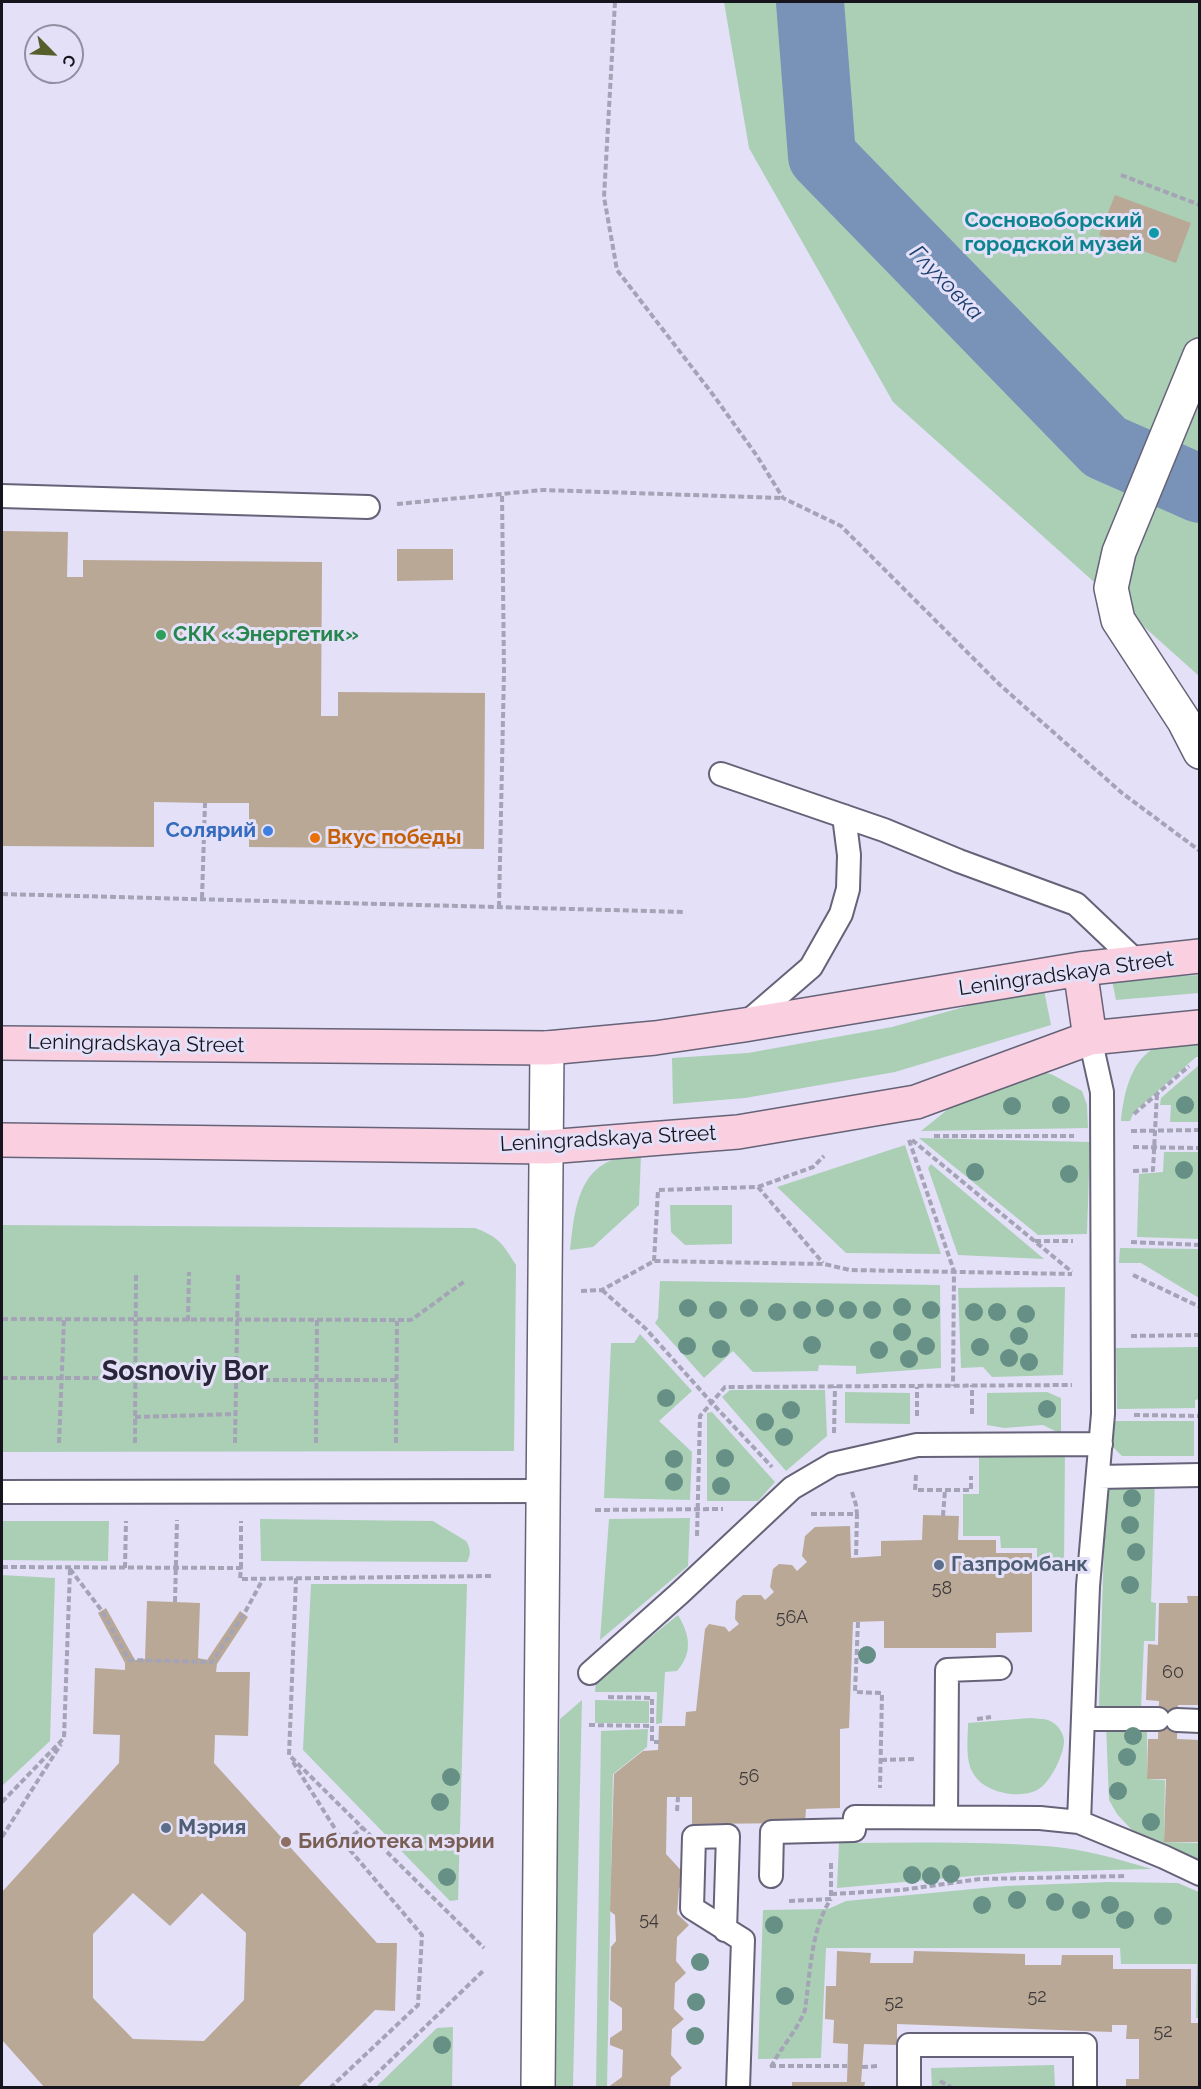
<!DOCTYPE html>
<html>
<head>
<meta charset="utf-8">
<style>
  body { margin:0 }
  #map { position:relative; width:1201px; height:2089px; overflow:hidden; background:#e3e0f8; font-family:Raleway,sans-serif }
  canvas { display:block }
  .frame { position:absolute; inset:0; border:3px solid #16151e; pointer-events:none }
  .north { position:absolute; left:24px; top:24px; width:60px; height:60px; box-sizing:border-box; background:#e3e0f8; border:2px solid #918fa1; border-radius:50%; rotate:114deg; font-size:16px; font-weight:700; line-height:24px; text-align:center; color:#16151e }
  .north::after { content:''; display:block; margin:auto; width:21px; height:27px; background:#565e2c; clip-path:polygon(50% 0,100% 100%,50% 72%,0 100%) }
</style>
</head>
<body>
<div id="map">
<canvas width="1201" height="2089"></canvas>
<div class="frame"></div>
<div class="north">С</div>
</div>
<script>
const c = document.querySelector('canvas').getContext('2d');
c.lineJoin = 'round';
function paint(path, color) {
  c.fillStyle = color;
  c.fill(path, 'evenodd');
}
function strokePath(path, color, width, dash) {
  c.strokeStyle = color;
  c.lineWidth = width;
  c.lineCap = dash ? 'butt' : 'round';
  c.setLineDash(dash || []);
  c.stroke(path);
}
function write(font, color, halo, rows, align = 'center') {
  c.font = font + ' Raleway,sans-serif';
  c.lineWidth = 6;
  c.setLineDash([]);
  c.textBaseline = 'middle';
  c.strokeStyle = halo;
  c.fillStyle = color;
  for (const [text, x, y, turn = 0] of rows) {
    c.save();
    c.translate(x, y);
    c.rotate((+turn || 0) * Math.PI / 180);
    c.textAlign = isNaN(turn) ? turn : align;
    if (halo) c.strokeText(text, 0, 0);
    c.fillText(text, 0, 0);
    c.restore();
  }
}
paint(new Path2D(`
  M724 2H1199V676L893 402 749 148Z
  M1199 975V993L1116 1000 1112 980Z
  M1043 985 1051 1025 895 1072 745 1098 673 1104 672 1058 748 1053 892 1027Z
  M1199 1035V1057H1196L1134 1112 1130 1121H1121C1123 1098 1130 1062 1153 1049 1166 1041 1185 1039 1199 1035Z
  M1199 1065V1122H1170L1171 1105H1160L1161 1098Z
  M1044 1072 1053 1075 1082 1091 1087 1105 1088 1128 921 1131 968 1093Z
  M919 1138 1090 1142 1087 1234 1038 1235Z
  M905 1145 941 1254 846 1253 777 1187Z
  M1164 1152H1199V1239L1137 1237 1139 1174 1163 1172Z
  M641 1155 639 1205 593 1247 570 1250C574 1217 576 1174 612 1160 621 1157 632 1157 641 1155Z
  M931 1164 1044 1259 958 1255 928 1168Z
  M670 1205H732V1244L685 1245 671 1232Z
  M2 1225 475 1228C499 1237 503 1244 516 1265L514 1451 2 1452Z
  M1120 1248 1199 1249V1298L1141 1263H1119Z
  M660 1281 940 1285 941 1368 856 1374V1366L819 1365 818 1371 753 1372 733 1351 704 1378 655 1323 658 1318Z
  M1065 1287 1063 1375 992 1377 983 1367 961 1368 958 1288Z
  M640 1334 692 1391 659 1421 692 1452 690 1500 604 1498 611 1343H634Z
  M1199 1347V1399L1195 1400V1408L1117 1409 1116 1348Z
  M730 1390H825L827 1436 786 1471 722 1397Z
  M845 1392 910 1393V1424L845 1423Z
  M1047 1392 1061 1398V1434L1043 1425 1004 1428 987 1425V1393Z
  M712 1412 775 1482 758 1501H707V1413Z
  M1112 1421H1194V1456H1122L1112 1446Z
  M979 1451 1065 1452 1064 1565H1037V1548H1001L1000 1536H963V1494H979Z
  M1106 1479 1155 1480 1151 1602 1156 1603 1155 1641H1144L1141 1708 1099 1707Z
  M690 1518 688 1566 600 1640 609 1519Z
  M260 1519 433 1521 466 1541C471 1549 471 1554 467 1562L261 1561Z
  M2 1521H109L108 1561 2 1560Z
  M2 1575 55 1578 50 1741 2 1786Z
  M311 1584H467L458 1900 450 1901 303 1750Z
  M678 1615C690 1635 693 1653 677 1671L665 1672 662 1723 656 1724 657 1692H595L596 1681Z
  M582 1700 573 2087 554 2088 560 1719Z
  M595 1700 649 1701V1723H595Z
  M1030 1718C1037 1719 1046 1718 1052 1722 1058 1725 1064 1734 1064 1741 1064 1755 1049 1786 1035 1791 1016 1799 983 1792 973 1773 965 1760 968 1738 968 1723Z
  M1147 1723V1779L1165 1780 1164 1842 1199 1843V1860L1144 1838 1131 1829 1117 1814 1109 1800 1106 1725Z
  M648 1729 647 1747 613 1774 607 2087 596 2088 601 1731Z
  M839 1843C907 1843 977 1841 1045 1846 1081 1848 1117 1859 1152 1869L1017 1872 837 1888Z
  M1109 1882 1178 1883 1199 1892V2018H1196L1197 1964H1121L1120 1948H826L821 2058 758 2059 763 1910 828 1909 846 1901 1005 1886Z
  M453 2027 452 2087H376L437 2028Z
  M1054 2065 1055 2087H932L931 2068Z`), '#abcfb5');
strokePath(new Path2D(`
  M810 2 822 156 1105 447 1200 489`), '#7892b8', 68);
paint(new Path2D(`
  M1115 195 1191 223 1176 263 1099 235Z
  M2 531 68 532 67 577H83V560L322 562 321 716H338V692L485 693 484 849 249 847V803H205L154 802V847L2 846Z
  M397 549H453V580L397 581Z
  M923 1515 959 1516 958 1540H996V1553H1032V1632L996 1633V1648H884V1621L853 1622 849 1728 840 1729V1808L806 1809 805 1823 692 1824V1797H667L666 1854 689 1879 679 1888 677 1914 689 1925 677 1937 676 1961 686 1973 675 1983 674 2009 684 2019 672 2029 671 2055 682 2068 671 2077 670 2088H607L622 2077 623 2050 610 2045V2038L622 2030V2008L610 2000 611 1947 616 1941 615 1915 610 1911 614 1774 643 1751 658 1750 659 1726H685L686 1712 696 1711 705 1629 709 1624 725 1627 729 1632 739 1624 735 1619 736 1601 743 1595H761L765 1600 774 1592 770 1587 773 1569 779 1564 792 1565 797 1571 807 1562 802 1556 805 1536 815 1527 850 1526 851 1558 881 1556V1541L922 1540Z
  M1187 1596H1200V1705H1178L1177 1739 1200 1740V1842H1164L1166 1779H1147L1148 1739H1158L1159 1701 1146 1700 1148 1644 1158 1645 1159 1603H1188Z
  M147 1601 200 1603 198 1658 207 1660 240 1611 248 1617 217 1664 216 1672H250L248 1736 215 1735 214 1763 377 1943H397L395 2011 375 2010 297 2088H45L2 2040V1892L119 1763 120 1735 93 1734 95 1668 125 1670V1663L98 1613 106 1608 135 1660 145 1659ZM133 1893 170 1926 202 1893 246 1933 244 2000 204 2041 133 2039 93 1998V1934Z
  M837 1951 871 1953 870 1963H913L914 1951 1025 1954V1965H1061L1062 1955H1113V1969H1191V2023H1200V2088H1126V2079H1139V2039H1126L1127 2025H1112V2032L897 2024V2045L864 2044 861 2082H865L864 2088H792V2082H847L848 2044 833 2043 834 2020 825 2019 826 1986H836Z`), '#b9a895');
const service = new Path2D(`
  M2 496 368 507
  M721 774 884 830 959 861 1076 904 1137 962
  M745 1024 811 967 841 914 848 889 849 855 844 816
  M1098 1477 1200 1475
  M2 1492 544 1491
  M590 1673 680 1593 792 1488 833 1464 917 1445 1101 1444
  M1083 1719H1158
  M1177 1720 1200 1721
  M946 1817 947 1670 1000 1668
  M1079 1822 1088 1586 1103 1414 1102 1092 1090 1038
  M771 1876 772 1832 854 1830 855 1817 1040 1818 1079 1822 1164 1857 1200 1874
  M725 1930 728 1836 694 1837 692 1908 743 1940 738 2088
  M909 2088V2045H1085V2088`);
const minor = new Path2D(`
  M1200 355 1119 552 1111 588 1118 620 1184 721 1200 752
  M538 2088 547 1048`);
const secondary = new Path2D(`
  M1080 969 1090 1038
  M2 1043 547 1048 655 1038 744 1025 1080 969 1200 956
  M2 1140 547 1147 738 1132 916 1102 1090 1038 1200 1027`);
strokePath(service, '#666378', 26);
strokePath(minor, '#666378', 36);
strokePath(secondary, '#666378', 36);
strokePath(new Path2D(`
  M615 2 604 197 617 270 714 396 757 456 783 498 841 526 1000 685 1122 793 1200 851
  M1121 175 1200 205
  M397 504 543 490 782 498
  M2 894 685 912
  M202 898 205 803
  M499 907 504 671 502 493
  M1134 1114 1189 1066
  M1131 1131 1200 1130
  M934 1136H1074
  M909 1140 954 1271 953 1386
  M912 1140 1072 1272
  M1133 1147 1200 1148
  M1133 1171 1153 1170 1157 1093
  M758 1187 813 1167 824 1156
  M1035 1241H1073
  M1131 1242 1200 1245
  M654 1261 658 1190 758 1187 823 1263
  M1133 1275 1200 1307
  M602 1290 646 1329 711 1402 772 1467
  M581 1291 602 1290 654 1261 824 1264 850 1270 1072 1274
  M2 1319 411 1320 465 1281
  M188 1321 189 1272
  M1131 1336 1200 1335
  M2 1378H136
  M237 1380H397
  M972 1414V1385
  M1134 1415 1200 1416
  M917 1416V1387
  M135 1417 236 1414
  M834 1433 835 1386
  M59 1443 64 1320
  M135 1443 136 1272
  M235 1443 238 1273
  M316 1443 317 1320
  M396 1443 397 1321
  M916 1475 915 1490H971V1476
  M852 1492 856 1505 857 1514
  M595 1510 723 1509
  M811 1514H857L856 1558
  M943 1516 945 1490
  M697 1536 700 1416 725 1387 1072 1385
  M2 1567 241 1568 240 1579 492 1576
  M125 1568 126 1521
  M241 1568V1521
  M70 1569 102 1611 129 1660 212 1662 244 1614 263 1579
  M296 1578 289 1755 484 1948
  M175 1602 177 1520
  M858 1622 855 1692 882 1693 880 1788
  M608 1697 652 1698V1742H659
  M977 1719 991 1717
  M589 1725 652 1726
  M881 1760 916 1759
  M293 1762 344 1843
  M2 1802 64 1738 70 1569
  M677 1811 678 1797
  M2 1837 61 1744
  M831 1894 901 1890 980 1879 1126 1876
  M789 1901 831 1899V1862
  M770 2066H847
  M771 2067C781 2047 797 2031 805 2010 810 1975 811 1928 831 1899
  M862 2067 879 2066
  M940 2081 952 2088
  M2 2086V2088
  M330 2088 418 2005 422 1935 344 1843 363 1827
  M362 2088 484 1970`), '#a5a3b6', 4, [6, 3]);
strokePath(service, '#fff', 22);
strokePath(minor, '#fff', 33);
strokePath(secondary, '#fad0e0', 33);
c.fillStyle = '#669086';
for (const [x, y] of [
  [1061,1105],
  [1185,1105],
  [1012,1106],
  [1184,1170],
  [975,1172],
  [1069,1174],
  [902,1307],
  [688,1308],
  [749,1308],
  [825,1308],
  [718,1310],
  [802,1310],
  [848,1310],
  [872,1310],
  [931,1310],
  [777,1312],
  [974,1312],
  [997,1312],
  [1026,1314],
  [902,1332],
  [1019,1336],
  [812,1345],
  [687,1346],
  [926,1346],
  [980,1347],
  [721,1349],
  [879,1350],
  [1009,1358],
  [909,1359],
  [1029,1362],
  [666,1398],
  [1047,1409],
  [791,1410],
  [765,1422],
  [784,1437],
  [725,1458],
  [674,1459],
  [674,1482],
  [721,1486],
  [1132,1498],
  [1130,1525],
  [1136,1552],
  [1130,1585],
  [867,1655],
  [1133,1736],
  [1127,1757],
  [451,1777],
  [1118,1791],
  [440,1802],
  [1151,1822],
  [951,1874],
  [912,1875],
  [931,1876],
  [447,1877],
  [1017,1900],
  [1055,1902],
  [982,1905],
  [1110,1905],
  [1081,1910],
  [1163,1916],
  [1125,1920],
  [774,1925],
  [700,1962],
  [785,1996],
  [696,2002],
  [695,2036],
  [442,2045]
]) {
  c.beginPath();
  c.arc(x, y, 9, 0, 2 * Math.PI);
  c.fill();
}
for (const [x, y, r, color] of [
  [1154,233,6,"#0f9aa8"],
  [161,635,6,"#2e9e5b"],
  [268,831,6,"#3f7fe0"],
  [315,838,6,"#e8710a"],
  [939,1565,6,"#5c6f8a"],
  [166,1828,6,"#5c6f8a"],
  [286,1842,6,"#8d6e63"]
]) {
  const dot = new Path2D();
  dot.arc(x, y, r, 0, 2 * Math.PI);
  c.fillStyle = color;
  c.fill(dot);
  strokePath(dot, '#e3e0f8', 2);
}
write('18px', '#3f3a3c', null, [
  ["58",942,1589],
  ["56А",792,1618],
  ["60",1173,1673],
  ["56",749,1777],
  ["54",649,1920],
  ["52",1037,1997],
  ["52",894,2003],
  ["52",1163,2032]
]);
write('bold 21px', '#0d838f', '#e3e0f8', [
  ["Сосновоборский",1142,221],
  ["городской музей",1142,245]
], 'right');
write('bold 21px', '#27864d', '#e3e0f8', [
  ["СКК «Энергетик»",173,635]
], 'left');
write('bold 21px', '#366cbe', '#e3e0f8', [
  ["Солярий",256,831]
], 'right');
write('bold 21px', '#c56008', '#e3e0f8', [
  ["Вкус победы",327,838]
], 'left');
write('21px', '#16151e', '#e3e0f8', [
  ["Leningradskaya Street",1066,974,-8],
  ["Leningradskaya Street",136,1044,1],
  ["Leningradskaya Street",608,1139,-3]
]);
write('bold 21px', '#4e5e75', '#e3e0f8', [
  ["Газпромбанк",951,1565],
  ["Мэрия",178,1828]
], 'left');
write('bold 21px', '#785e54', '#e3e0f8', [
  ["Библиотека мэрии",298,1842]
], 'left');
write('italic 22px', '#1b3e6f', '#e3e0f8', [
  ["Глуховка",946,283,46]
]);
write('bold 27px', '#292639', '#e3e0f8', [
  ["Sosnoviy Bor",185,1372]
]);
</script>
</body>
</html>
